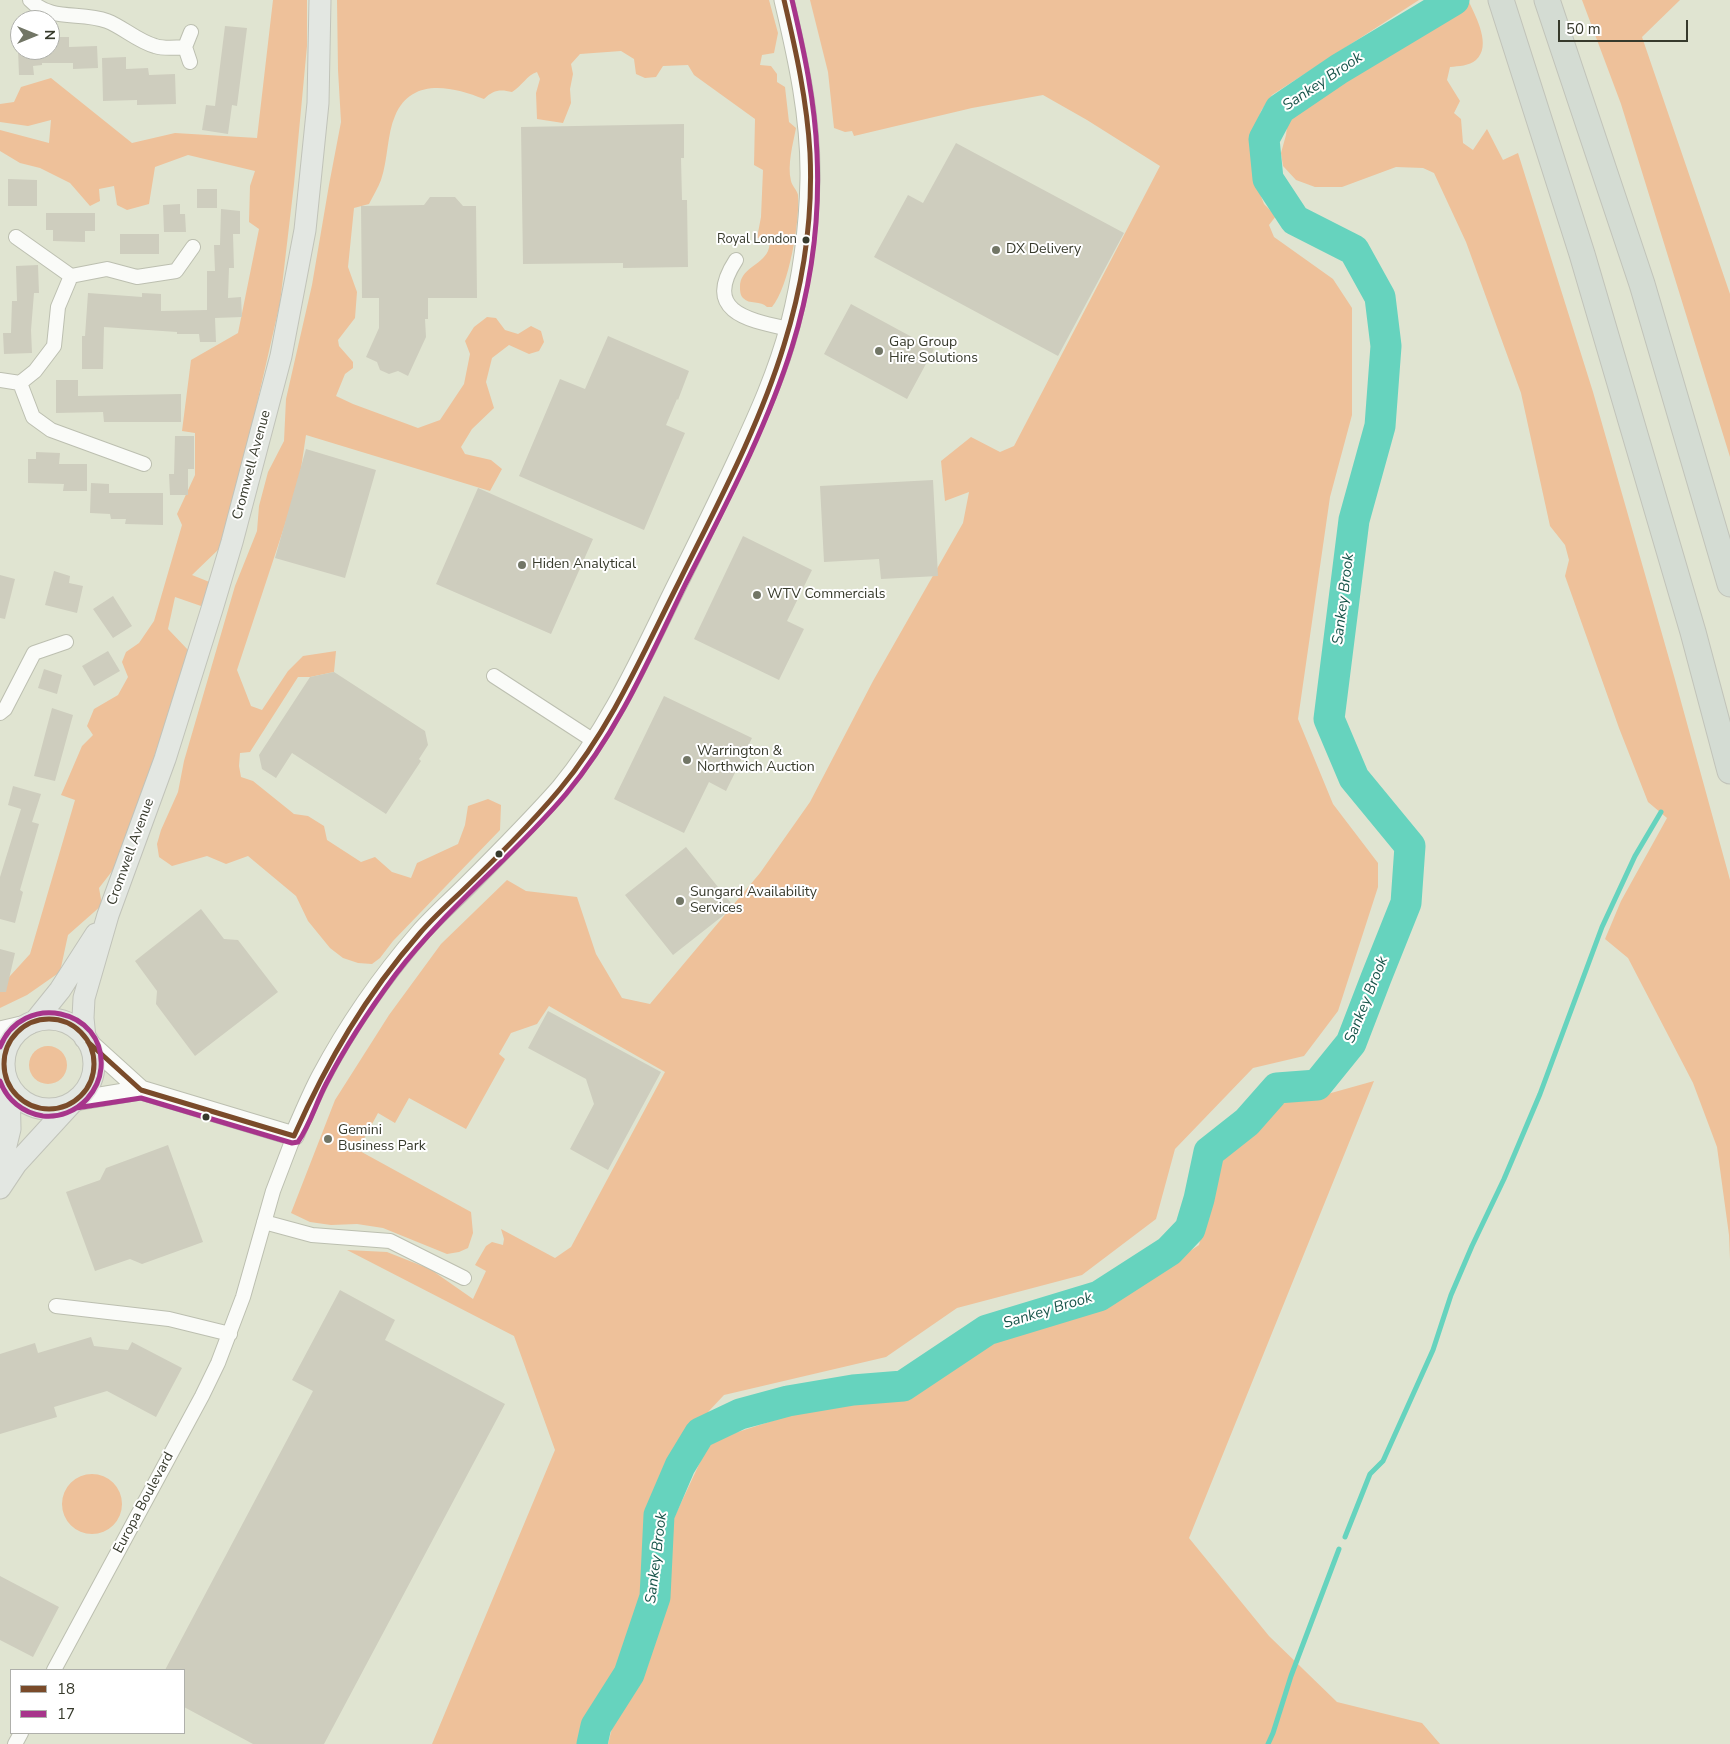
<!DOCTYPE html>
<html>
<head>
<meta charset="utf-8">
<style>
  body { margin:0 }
  #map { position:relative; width:1730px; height:1744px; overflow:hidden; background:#e0e4d1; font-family:"Nunito Sans",sans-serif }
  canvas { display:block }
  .legend { position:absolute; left:10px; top:1669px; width:175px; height:65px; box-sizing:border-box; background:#fff; border:1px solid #afb0ab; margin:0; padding:6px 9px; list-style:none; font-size:15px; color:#373a2c }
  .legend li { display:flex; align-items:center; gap:10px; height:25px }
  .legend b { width:25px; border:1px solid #afb0ab }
  .north { position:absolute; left:10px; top:10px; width:50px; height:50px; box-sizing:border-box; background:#fff; border:1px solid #afb0ab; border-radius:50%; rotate:90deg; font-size:14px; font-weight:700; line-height:20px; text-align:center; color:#373a2c }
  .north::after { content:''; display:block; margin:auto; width:18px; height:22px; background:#727666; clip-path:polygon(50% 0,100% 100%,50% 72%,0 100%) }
  .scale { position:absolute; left:1558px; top:20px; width:130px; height:22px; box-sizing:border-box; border:2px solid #373a2c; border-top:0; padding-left:6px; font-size:15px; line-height:18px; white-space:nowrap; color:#373a2c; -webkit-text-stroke:4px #fff; paint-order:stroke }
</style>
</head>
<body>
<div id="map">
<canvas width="1730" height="1744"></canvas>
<ul class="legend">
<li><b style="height:6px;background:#7a4b2a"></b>18</li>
<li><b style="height:6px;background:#a7358b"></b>17</li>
</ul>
<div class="north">N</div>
<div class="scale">50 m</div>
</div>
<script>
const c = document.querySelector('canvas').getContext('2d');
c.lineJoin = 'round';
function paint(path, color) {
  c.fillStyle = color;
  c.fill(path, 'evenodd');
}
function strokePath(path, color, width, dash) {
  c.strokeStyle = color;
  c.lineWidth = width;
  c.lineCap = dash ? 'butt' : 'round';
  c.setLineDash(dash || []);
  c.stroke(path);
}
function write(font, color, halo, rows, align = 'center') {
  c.font = font + ' "Nunito Sans",sans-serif';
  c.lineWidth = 4;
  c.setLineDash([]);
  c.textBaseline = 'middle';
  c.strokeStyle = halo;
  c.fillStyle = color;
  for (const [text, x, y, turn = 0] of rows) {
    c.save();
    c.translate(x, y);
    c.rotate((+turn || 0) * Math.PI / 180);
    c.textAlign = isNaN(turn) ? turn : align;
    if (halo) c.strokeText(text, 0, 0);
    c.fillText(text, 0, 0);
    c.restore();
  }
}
paint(new Path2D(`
  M273 0H307V46L294 184 280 303 233 508 220 548 192 575 212 583 201 606 175 597 168 629 189 651 120 861 99 888 102 905 68 935 60 972 27 995 0 1008V987L30 954 75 800 61 795 82 746 93 735 87 726 94 709 118 695 128 677 122 662 126 652 139 643 154 621 182 525 177 514 195 475V433L182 431 191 360 238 333 259 229 249 222 250 186 255 171 188 155 155 167 149 204 127 210 117 205 114 186 99 189 100 201 90 206 70 183 40 168 20 163 0 151V130L49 143 51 120 28 126 0 122V104L14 102 21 87 51 78 132 143 175 133 257 138Z
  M337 0H769L778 33 774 53 762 55 760 65 771 66 777 74V82L785 87 789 122 796 128C793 144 787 165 791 181 792 186 797 190 798 195 800 221 789 287 772 307H767C761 300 749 305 743 298 740 295 740 290 740 287 740 268 761 266 768 251 770 246 770 241 770 236L757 238 761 217 763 170 754 165 755 119 694 75 688 65 663 66 656 77 645 78 636 74 634 59 621 51 580 54 571 64 573 74 570 89 571 103 563 123 537 119 536 93 540 79 537 72C527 75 522 86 512 92 500 89 493 90 484 99 452 86 411 77 395 116 387 134 388 160 381 180 378 188 373 196 369 204L354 208 348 267 357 292 355 318 338 340 339 346 353 362V368L345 374 336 396 353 404 418 428 440 420 464 384 470 354 465 341 474 327 487 317 496 318 505 330 518 334 531 326 541 331 544 342 539 351 529 354 509 345 492 358 486 382 494 408 472 429 461 447 465 454 491 460 502 469 490 491 306 435 299 482 237 670 251 706 262 710 288 671 303 656 336 651 334 672 310 677H298L250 752 240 753 239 766 241 777 253 781 294 814 308 816 324 826 327 840 361 862 375 857 392 872 411 878 417 863 458 844 465 825 468 806 488 799 501 805 500 830 393 941 380 958 372 964 358 963 343 958 330 948 308 921 296 896 248 856 226 864 207 856 172 866 159 857 157 844 161 830 178 792 184 761 235 586 257 531 259 506 268 472 284 441 286 399 312 285 329 185 341 122 338 70Z
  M810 0H1419L1272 95 1261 111 1254 136V178L1264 204 1276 216 1269 225 1274 237 1333 279 1352 308V415L1330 497 1298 719 1333 804 1378 863V887L1338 1011 1304 1056 1253 1068 1175 1149 1156 1219 1082 1275 957 1308 886 1357 724 1395 709 1411 677 1463 652 1542 642 1598 663 1618 668 1601 673 1520 710 1441 806 1410 906 1397 997 1338 1106 1307 1199 1245 1221 1160 1287 1099 1324 1095 1374 1081 1189 1538 1269 1636 1337 1702 1422 1723 1440 1744H608L612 1728 647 1668 650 1659 624 1661 614 1677 627 1689 606 1730 603 1744H432L555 1450 514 1336 347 1250 387 1252 430 1269 473 1299 486 1271 475 1265 486 1246 492 1242 503 1245 504 1239 501 1229 555 1258 571 1247 665 1072 549 1006 537 1024 511 1033 499 1054 505 1059 466 1129 409 1098 395 1123 378 1113 358 1150 471 1212 473 1233 468 1248 459 1252 447 1254 383 1228 357 1224 331 1225 310 1222 291 1213 335 1100 389 1015 441 944 507 880 526 891 577 897 596 954 622 998 650 1004 760 873 810 802 873 681 963 523 969 492 945 501 941 461 971 437 1000 452 1014 446 1160 166 1087 120 1043 95 972 108 854 136 852 131 845 132 834 128 828 72Z
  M1582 0H1680L1642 37 1730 294V457L1621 104Z
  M1469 2C1476 17 1492 46 1476 60 1469 66 1459 66 1450 67L1447 80 1460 101 1454 113 1461 119 1463 143 1473 150 1487 129 1503 160 1518 153 1593 392 1674 676 1730 880V1259L1729 1235 1717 1147 1693 1083 1628 958 1605 939 1621 901 1667 818 1648 802 1619 728 1565 576 1569 560 1565 545 1550 526 1521 393 1466 242 1434 173 1423 168 1396 167 1342 187H1315L1296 180 1283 166 1281 153 1286 135 1289 111Z
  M29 1065a19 19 0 1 1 38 0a19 19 0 1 1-38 0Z
  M62 1504a30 30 0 1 1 60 0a30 30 0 1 1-60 0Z`), '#eec19a');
strokePath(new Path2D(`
  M1345 1537 1370 1474 1383 1461 1433 1350 1451 1295 1472 1246 1504 1179 1540 1094 1602 927 1635 856 1661 812
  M1268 1744 1273 1733 1291 1676 1339 1549`), '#66d3be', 5);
strokePath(new Path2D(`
  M592 1744 596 1726 629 1674 655 1597 659 1515 680 1466 700 1433 740 1414 788 1401 853 1390 903 1386 987 1330 1099 1296 1169 1251 1190 1229 1199 1199 1209 1152 1247 1122 1277 1088 1317 1085 1351 1043 1376 978 1406 903 1410 846 1354 778 1329 719 1354 520 1380 426 1386 346 1380 297 1354 250 1295 220 1268 179 1264 139 1280 109 1339 69 1454 0`), '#66d3be', 31);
paint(new Path2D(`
  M225 26 247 28 237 106 232 105 228 134 202 130 206 105 215 106Z
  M50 37H69V47L97 46 98 68 73 69V63H42V65L33 66 34 75H19L18 50H50Z
  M126 57V69L148 68 149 75 175 74 176 104 137 105V100L103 101 102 58Z
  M684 124V158H681L682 200H687L688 267 623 268V263L523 264 521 127Z
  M956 143 1124 233 1058 356 874 257 908 195 923 203Z
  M8 179 37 180V206H8Z
  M197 189H217V208H197Z
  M430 197H455L463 206H476L477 298H428V319H425L426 337 408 376 398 371 389 374 380 370 377 362 366 357 379 328V298H362L361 206 424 205Z
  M180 204V214H185L186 232H164L163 205Z
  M221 209 240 211V234H233L234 268H229L228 298 241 297 242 317 215 318 216 342H200L199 334H177V332L104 327 103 369H82V336H85L88 293 142 297V293L161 294V311L207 310V271H215L214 245H220Z
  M46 213H95V231H85V242L53 241V230H46Z
  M120 234H159V254H120Z
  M38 265 39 293H34L31 330 32 353 4 354 3 333H11L12 301H17L16 266Z
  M851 304 934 349 907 399 824 354Z
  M608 336 689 371 678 400 677 399 666 425 685 433 644 530 519 476 560 379 585 389Z
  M56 380H78V396L181 394V422H104L103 412 56 413Z
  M175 436H194V469H188V495H170L169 474H174Z
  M306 449 376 470 345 578 275 558Z
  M36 452 60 453 59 464H87V491H63L64 484 28 483V459H36Z
  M933 480 938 576 881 579 879 559 824 562 820 486Z
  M91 483 109 484V493H163V525L125 524 126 519H111L110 514 90 513Z
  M478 488 593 539 551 634 436 584Z
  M743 536 812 570 787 621 804 629 779 680 694 639Z
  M54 571 70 576 69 583 83 586 77 613 45 605Z
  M0 575 15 579 5 619 0 618Z
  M113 596 132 626 113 638 93 609Z
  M108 651 120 671 94 686 82 666Z
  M44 669 62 675 57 694 38 688Z
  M334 672 425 731 428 745 419 759 421 761 386 814 292 753 276 778 262 769 259 755 310 677Z
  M664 696 752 738 726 791 709 782 684 833 614 799Z
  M52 708 73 715 55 781 34 776Z
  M13 786 41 794 32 822 39 824 20 890 23 892 15 923 0 919V877L21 809 8 805Z
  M686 847 734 907 673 955 625 895Z
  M201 909 224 939 238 940 278 992 195 1056 156 1004 157 991 135 961Z
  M0 949 15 953 6 992H0Z
  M548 1011 661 1072 608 1170 570 1149 594 1104 586 1079 528 1048Z
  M168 1145 203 1242 142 1264 130 1259 95 1271 66 1192 100 1180 106 1168Z
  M340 1290 395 1320 385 1340 505 1404 324 1744H253L184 1707V1670H165L313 1391 292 1380Z
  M91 1337 94 1346 128 1350 132 1342 182 1368 156 1417 107 1391 54 1407 57 1417 0 1434V1354L35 1343 38 1353Z
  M0 1576 59 1607 33 1657 0 1640Z`), '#cecdbe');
const street = new Path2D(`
  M30 0C51 22 81 11 107 21 123 27 137 41 155 46 164 49 175 48 185 47
  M190 62 185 47 191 32
  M16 237 71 276
  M736 260C702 312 748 320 789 329
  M0 380 20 383 35 371 54 346 58 307 71 276 107 269 137 277 176 271 193 247
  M20 383 33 417 51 430 144 464
  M494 676 594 741
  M0 713 5 709 34 653 66 642
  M264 1222 312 1235 390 1241 464 1278
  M56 1306 169 1319 230 1334
  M54 1670 202 1396 218 1363 243 1297 273 1191 294 1136
  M15 1744 21 1733`);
const secondary = new Path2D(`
  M0 1031 30 1024
  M88 1042 141 1090 294 1136C303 1116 311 1096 321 1077 348 1026 382 977 420 933 434 917 451 902 466 887 498 855 530 823 560 789 610 729 642 656 676 587 697 545 718 502 738 459 758 416 778 372 790 326 802 279 809 228 810 179 811 118 798 59 784 0
  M75 1101 141 1090`);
const primary = new Path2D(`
  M4 1064a45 45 0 1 1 90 0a45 45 0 1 1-90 0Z
  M35 1021 60 990 96 934
  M85 1038 83 1018 84 998 108 915 165 759 212 609 232 542 281 356 305 230 318 103 320 0
  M0 1170 10 1129 9 1085
  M0 1188 16 1164 71 1104`);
const highway = new Path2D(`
  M1501 0 1582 254 1693 632 1730 771
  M1547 0 1642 284 1730 584`);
strokePath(street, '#bcbfb0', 16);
strokePath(secondary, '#bcbfb0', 21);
strokePath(primary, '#c1c3b9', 23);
strokePath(highway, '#c1c3b9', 27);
strokePath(street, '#fafbf8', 14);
strokePath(secondary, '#fafbf8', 19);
strokePath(primary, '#e3e7e2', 21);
strokePath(highway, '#d4dcd3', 25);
strokePath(new Path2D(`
  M4 1064a45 45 0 1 1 90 0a45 45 0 1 1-90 0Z
  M88 1042 141 1090 294 1136C328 1060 365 996 420 933 433 918 447 905 461 892 495 859 530 825 560 789 611 728 643 653 679 582 717 505 759 427 784 345 803 284 813 217 810 153 807 101 796 51 784 0`), '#7a4b2a', 5);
strokePath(new Path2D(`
  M0 1047C22 991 106 1008 101 1068 100 1079 95 1090 87 1099 76 1111 59 1118 43 1116 23 1113 7 1100 0 1081
  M76 1108 141 1098 292 1143 298 1142C310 1125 316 1103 326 1084 346 1045 370 1009 396 974 446 908 513 857 566 794 618 732 650 657 685 585 724 508 766 430 792 347 811 286 820 218 817 154 815 102 804 51 792 0`), '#a7358b', 5);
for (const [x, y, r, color] of [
  [806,240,4.5,"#373a2c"],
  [996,250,5,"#727666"],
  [879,351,5,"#727666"],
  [522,565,5,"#727666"],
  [757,595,5,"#727666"],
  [687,760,5,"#727666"],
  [499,854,4.5,"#373a2c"],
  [680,901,5,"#727666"],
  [206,1117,4.5,"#373a2c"],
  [328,1139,5,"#727666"]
]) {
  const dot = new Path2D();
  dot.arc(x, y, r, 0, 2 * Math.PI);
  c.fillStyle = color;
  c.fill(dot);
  strokePath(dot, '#fff', 2);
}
write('13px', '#373a2c', '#fff', [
  ["Royal London",797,240]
], 'right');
write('14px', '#373a2c', '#fff', [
  ["DX Delivery",1006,250],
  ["Gap Group",889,343],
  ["Hire Solutions",889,359],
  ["Hiden Analytical",532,565],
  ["WTV Commercials",767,595],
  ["Warrington &",697,752],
  ["Northwich Auction",697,768],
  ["Sungard Availability",690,893],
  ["Services",690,909],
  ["Gemini",338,1131],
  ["Business Park",338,1147]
], 'left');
write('14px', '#373a2c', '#fff', [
  ["Cromwell Avenue",252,465,-75],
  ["Cromwell Avenue",131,852,-70],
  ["Europa Boulevard",144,1503,-62]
]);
write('italic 15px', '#19554b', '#fff', [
  ["Sankey Brook",1323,82,-34],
  ["Sankey Brook",1344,599,-83],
  ["Sankey Brook",1367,1000,-68],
  ["Sankey Brook",1048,1311,-17],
  ["Sankey Brook",657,1558,-83]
]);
</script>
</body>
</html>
